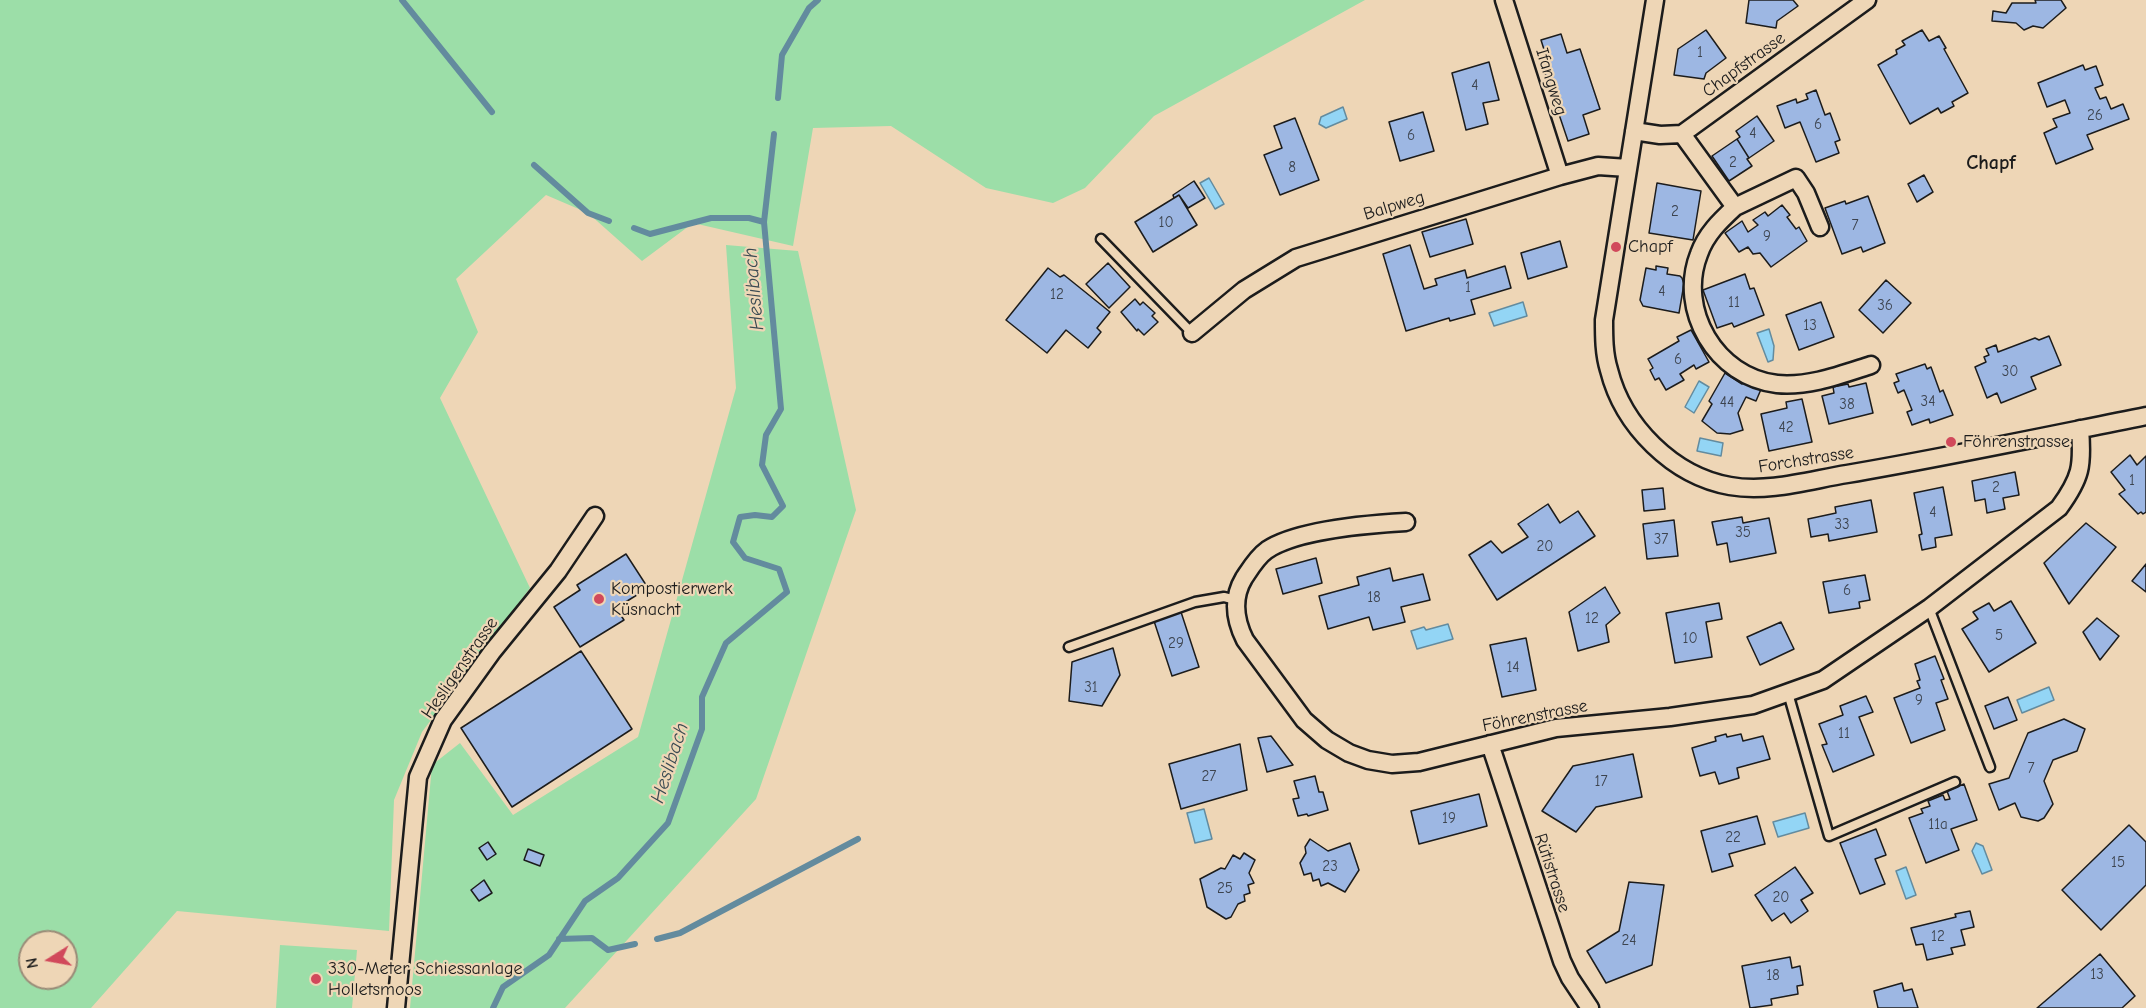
<!DOCTYPE html>
<html>
<head>
<meta charset="utf-8">
<style>
  body { margin:0 }
  #map { position:relative; width:2146px; height:1008px; overflow:hidden; background:#eed6b6; font-family:"Comic Neue",sans-serif }
  canvas { display:block }
  .north { position:absolute; left:18px; top:930px; width:60px; height:60px; box-sizing:border-box; background:#eed6b6; border:2px solid #9a8c78; border-radius:50%; rotate:259deg; font-size:16px; font-weight:700; line-height:24px; text-align:center; color:#1c1c1c }
  .north::after { content:''; display:block; margin:auto; width:21px; height:27px; background:#d1495b; clip-path:polygon(50% 0,100% 100%,50% 72%,0 100%) }
</style>
</head>
<body>
<div id="map">
<canvas width="2146" height="1008"></canvas>
<div class="north">N</div>
</div>
<script>
const c = document.querySelector('canvas').getContext('2d');
c.lineJoin = 'round';
function paint(path, color) {
  c.fillStyle = color;
  c.fill(path, 'evenodd');
}
function strokePath(path, color, width, dash) {
  c.strokeStyle = color;
  c.lineWidth = width;
  c.lineCap = dash ? 'butt' : 'round';
  c.setLineDash(dash || []);
  c.stroke(path);
}
function write(font, color, halo, rows, align = 'center') {
  c.font = font + ' "Comic Neue",sans-serif';
  c.lineWidth = 4.5;
  c.setLineDash([]);
  c.textBaseline = 'middle';
  c.strokeStyle = halo;
  c.fillStyle = color;
  for (const [text, x, y, turn = 0] of rows) {
    c.save();
    c.translate(x, y);
    c.rotate((+turn || 0) * Math.PI / 180);
    c.textAlign = isNaN(turn) ? turn : align;
    if (halo) c.strokeText(text, 0, 0);
    c.fillText(text, 0, 0);
    c.restore();
  }
}
paint(new Path2D(`
  M0 0H1365L1154 116 1085 188 1053 203 986 188 891 126 813 128 793 246 693 223 642 261 588 213 546 195 456 279 478 332 440 398 530 588 422 732 394 800 389 931 177 911 91 1008H0ZM30 942H66V978H30Z
  M726 245 798 251 856 510 756 799 565 1008H410L432 765 460 743 513 815 638 737 736 388Z
  M280 945 357 950 352 1008H276Z`), '#9cdea8');
const water = new Path2D(`
  M1343 107 1347 119 1326 128 1319 124 1321 117Z
  M1209 178 1224 204 1215 209 1200 183Z
  M1523 302 1527 316 1494 326 1489 313Z
  M1769 329 1774 346 1773 360 1768 362 1757 333Z
  M1699 381 1709 387 1694 413 1685 407Z
  M1700 438 1723 443 1721 456 1697 451Z
  M1448 624 1453 639 1417 649 1411 631 1424 627 1426 630Z
  M2049 687 2054 700 2022 713 2017 700Z
  M1204 809 1212 839 1195 843 1187 813Z
  M1805 813 1809 828 1778 837 1773 822Z
  M1976 843 1983 846 1992 870 1982 874 1972 851Z
  M1906 867 1916 895 1906 899 1896 871Z`);
paint(water, '#93d5f5');
strokePath(water, '#638b9e', 1.5);
strokePath(new Path2D(`
  M402 0 492 112
  M778 98 782 55 809 8 818 0
  M534 165 588 213 609 221
  M634 228 650 234 711 218H749L764 222
  M559 939 592 938 608 950 635 944
  M657 939 680 933 858 839
  M493 1008 503 987 549 955 585 901 618 878 668 823 702 729V697L726 643 787 592 779 569 745 558 733 542 740 517 755 515 772 517 783 506 762 465 766 435 781 409 764 222 774 134`), '#638b9e', 6);
const building = new Path2D(`
  M1749 0H1793L1798 6 1777 21 1776 28 1746 23Z
  M2035 0H2061L2066 8 2043 28 2033 26 2024 30 2016 23 1992 21 1993 11 2006 13 2012 3H2036Z
  M1706 30 1726 58 1706 73 1704 79 1674 75 1678 49Z
  M1922 30 1929 41 1939 36 1946 48 1944 49 1968 93 1952 102 1954 106 1941 113 1938 108 1910 124 1878 65 1897 54 1896 50 1905 45 1902 41Z
  M1561 34 1567 53 1580 49 1600 109 1583 115 1589 134 1568 141 1541 61 1547 59 1541 40Z
  M1489 62 1499 100 1483 103 1488 124 1466 130 1452 73Z
  M2083 65 2085 70 2096 66 2103 85 2095 88 2100 99 2106 97 2111 109 2123 104 2129 119 2087 135 2093 149 2056 164 2044 133 2057 127 2053 119 2070 113 2065 100 2047 107 2038 83Z
  M1816 90 1825 115 1830 113 1840 140 1835 142 1839 153 1816 162 1800 122 1785 128 1777 106 1796 99 1797 103 1808 99 1806 94Z
  M1423 112 1434 151 1400 161 1389 122Z
  M1757 116 1774 141 1749 158 1737 139 1740 137 1736 131Z
  M1295 118 1319 180 1280 195 1264 155 1282 148 1274 126Z
  M1737 139 1749 158 1747 159 1752 166 1729 181 1712 156Z
  M1924 175 1933 192 1917 202 1908 184Z
  M1194 181 1205 198 1188 208 1179 195 1174 198 1173 195Z
  M1657 183 1701 191 1693 240 1649 233Z
  M1179 195 1197 225 1153 252 1135 222Z
  M1868 196 1885 243 1863 252 1861 247 1842 254 1825 208 1845 201 1846 204Z
  M1782 205 1790 215 1787 217 1796 229 1799 227 1807 241 1771 267 1760 253 1753 254 1748 247 1739 252 1725 233 1742 221 1748 232 1758 225 1753 220 1765 212 1768 216Z
  M1466 219 1473 244 1430 257 1422 232Z
  M1560 241 1567 267 1528 279 1521 253Z
  M1410 245 1424 289 1437 285 1435 279 1465 270 1467 278 1505 266 1511 288 1471 300 1475 314 1450 321 1449 318 1406 331 1383 254Z
  M1108 263 1130 287 1109 308 1086 284Z
  M1656 266 1668 268 1667 274 1680 276 1682 278 1684 284 1679 313 1643 306 1640 300 1646 268 1656 270Z
  M1048 268 1060 277 1064 275 1110 312 1097 328 1101 332 1088 348 1066 330 1047 353 1006 320Z
  M1745 274 1750 289 1754 288 1764 315 1734 327 1732 323 1717 328 1703 290Z
  M1886 280 1911 303 1883 333 1859 310Z
  M1135 299 1140 305 1143 302 1155 313 1152 316 1158 322 1144 335 1138 329 1137 331 1121 312Z
  M1821 302 1834 337 1799 350 1786 315Z
  M1691 330 1709 362 1696 369 1694 365 1680 374 1684 380 1666 390 1659 378 1655 380 1650 370 1653 368 1648 359 1679 341 1677 337Z
  M2049 336 2061 365 2031 377 2036 389 2001 403 1997 393 1987 398 1975 367 1986 362 1984 357 1989 355 1986 349 1996 345 1998 352 2035 338 2039 340Z
  M1925 364 1927 369 1931 367 1940 392 1943 390 1953 415 1930 423 1929 419 1912 425 1907 412 1912 410 1904 390 1898 393 1894 383 1899 381 1896 374Z
  M1725 373 1742 384 1745 381 1762 387 1756 401 1746 397 1738 413 1743 430 1730 434 1717 433 1702 421 1712 404 1709 401Z
  M1866 383 1873 413 1829 424 1822 396 1834 393 1833 387 1848 384 1849 387Z
  M1802 399 1812 442 1769 451 1761 414 1787 408 1786 402Z
  M2130 455 2137 465 2146 456V512L2143 514 2141 512 2138 514 2119 494 2125 490 2111 472Z
  M2015 472 2019 495 2003 498 2005 509 1987 513 1985 499 1975 501 1972 481Z
  M1943 487 1952 535 1935 538 1936 547 1922 550 1919 535 1922 534 1914 493Z
  M1663 488 1665 509 1644 511 1642 490Z
  M1871 500 1877 532 1829 541 1828 534 1811 537 1808 519 1836 513 1835 507Z
  M1548 504 1560 523 1578 511 1595 536 1497 600 1469 555 1491 541 1502 553 1528 537 1518 524Z
  M1742 517 1743 523 1769 518 1776 553 1730 562 1727 543 1717 545 1712 522Z
  M1674 520 1678 556 1647 559 1643 524Z
  M2086 523 2116 547 2069 604 2044 563Z
  M626 554 648 588 616 608 624 620 580 647 554 607 580 590 577 585Z
  M1316 558 1322 583 1283 594 1276 569Z
  M2146 564V592L2132 581Z
  M1390 568 1393 581 1423 574 1430 600 1401 607 1405 622 1373 630 1369 617 1328 629 1319 596 1359 585 1357 577Z
  M1865 575 1870 600 1859 602 1860 608 1829 613 1823 582Z
  M1605 587 1620 613 1606 625 1609 642 1578 651 1569 612Z
  M2011 601 2036 643 1989 672 1962 629 1978 619 1973 612 1989 603 1994 611Z
  M1719 603 1722 619 1706 622 1712 657 1675 663 1666 613Z
  M1181 612 1199 667 1172 676 1154 621Z
  M2097 618 2119 636 2100 660 2083 632Z
  M1781 622 1794 649 1760 665 1747 637Z
  M1526 638 1536 690 1502 697 1490 645Z
  M1113 648 1120 675 1102 706 1069 701 1072 662Z
  M581 651 632 729 512 807 461 728Z
  M1935 656 1944 679 1941 680 1948 699 1936 703 1945 730 1911 743 1894 698 1920 688 1917 681 1920 680 1915 664Z
  M1866 696 1873 712 1859 717 1874 755 1833 772 1822 745 1827 744 1819 724 1843 715 1840 706Z
  M2008 697 2017 720 1994 729 1985 706Z
  M2064 719 2085 729 2077 751 2053 760 2044 781 2053 804 2044 818 2038 821 2021 817 2015 803 1999 810 1989 784 2009 778 2028 733Z
  M1726 734 1727 737 1741 734 1743 741 1763 736 1770 759 1737 768 1739 778 1719 784 1715 772 1700 776 1692 748 1716 741 1715 737Z
  M1271 736 1293 765 1267 772 1258 738Z
  M1240 744 1247 790 1181 809 1169 764Z
  M1633 754 1642 797 1596 807 1576 832 1542 811 1573 766Z
  M1315 776 1319 792H1323L1328 810 1308 816 1307 814 1298 816 1293 799 1299 798 1294 781Z
  M1964 784 1977 820 1951 829 1959 850 1926 863 1909 818 1923 813 1921 809 1930 806 1928 801 1943 795 1945 800 1950 799 1947 791Z
  M1479 794 1487 826 1419 844 1411 811Z
  M1757 816 1765 844 1729 854 1733 866 1712 872 1701 831Z
  M2129 825 2146 842V885L2101 930 2062 890Z
  M1876 829 1886 855 1875 859 1885 884 1860 894 1840 843Z
  M1310 839 1328 851 1350 843 1359 870 1345 892 1328 883 1321 886 1319 879 1313 881 1311 873 1304 875 1300 863 1306 853 1305 847Z
  M488 842 496 854 487 860 479 848Z
  M528 849 544 855 540 866 524 860Z
  M1244 853 1255 860 1249 873 1254 883 1248 885 1250 893 1244 895 1245 901 1238 904 1231 917 1226 919 1207 907 1200 879 1221 868 1225 869 1233 855 1240 859Z
  M1795 867 1813 893 1801 900 1808 911 1791 923 1784 913 1772 921 1755 895Z
  M484 880 492 893 479 901 471 890Z
  M1629 882 1664 885 1652 965 1606 983 1587 951 1619 931Z
  M1970 911 1974 927 1961 930 1965 945 1951 948 1953 954 1927 960 1923 944 1916 945 1911 928 1956 917 1955 914Z
  M2100 954 2135 996 2122 1008H2037Z
  M1790 957 1792 968 1800 966 1803 985 1797 986 1798 994 1771 999 1772 1005 1750 1008 1742 966Z
  M1902 983 1904 991 1912 989 1918 1008H1878L1874 991Z`);
paint(building, '#9db7e3');
strokePath(building, '#1c1c1c', 1.5);
const lane = new Path2D(`
  M1101 239 1192 333
  M1929 608 1990 767
  M1069 647 1195 602 1224 597 1236 600
  M1788 693 1829 836 1955 782`);
const street = new Path2D(`
  M1504 0 1560 176
  M1655 0 1604 320C1604 337 1604 354 1609 370 1623 426 1673 476 1730 486 1768 493 1810 480 1847 474 1947 457 2046 436 2146 416
  M1634 131 1660 135 1682 134 1867 0
  M1682 134 1735 207C1720 221 1706 234 1699 254 1677 310 1716 377 1777 384 1809 387 1840 375 1871 365
  M1735 207 1796 178 1806 193 1820 227
  M1192 333 1244 290 1296 258 1560 176 1598 166 1628 168
  M1406 522C1370 524 1297 530 1267 550 1257 557 1250 569 1244 578 1232 598 1235 620 1245 640L1304 720 1327 740 1349 753 1368 760 1392 764 1419 762 1556 728 1670 717 1753 705 1823 680 1929 608 2059 508C2081 478 2083 466 2080 429
  M1490 744 1562 961 1570 978 1590 1008
  M396 1008 418 777 443 720 492 652 558 571 595 516`);
strokePath(lane, '#1c1c1c', 13);
strokePath(street, '#1c1c1c', 21);
strokePath(lane, '#eed6b6', 8);
strokePath(street, '#eed6b6', 16);
for (const [x, y, r, color] of [
  [1616,247,6,"#d1495b"],
  [1951,442,6,"#d1495b"],
  [599,599,6,"#d1495b"],
  [316,979,6,"#d1495b"]
]) {
  const dot = new Path2D();
  dot.arc(x, y, r, 0, 2 * Math.PI);
  c.fillStyle = color;
  c.fill(dot);
  strokePath(dot, '#eed6b6', 2);
}
write('15px', '#3c434e', null, [
  ["1",1700,53],
  ["4",1475,86],
  ["26",2095,116],
  ["6",1818,125],
  ["4",1753,134],
  ["6",1411,136],
  ["2",1733,163],
  ["8",1292,168],
  ["2",1675,212],
  ["10",1166,223],
  ["7",1855,226],
  ["9",1767,237],
  ["1",1468,288],
  ["4",1662,292],
  ["12",1057,295],
  ["11",1734,303],
  ["36",1885,306],
  ["13",1810,326],
  ["6",1678,360],
  ["30",2010,372],
  ["34",1928,402],
  ["44",1727,403],
  ["38",1847,405],
  ["42",1786,428],
  ["1",2132,481],
  ["2",1996,488],
  ["4",1933,513],
  ["33",1842,525],
  ["35",1743,533],
  ["37",1661,540],
  ["20",1545,547],
  ["6",1847,591],
  ["18",1374,598],
  ["12",1592,619],
  ["5",1999,636],
  ["10",1690,639],
  ["29",1176,644],
  ["14",1513,668],
  ["31",1091,688],
  ["9",1919,701],
  ["11",1844,734],
  ["7",2031,769],
  ["27",1209,777],
  ["17",1601,782],
  ["19",1449,819],
  ["11a",1938,825],
  ["22",1733,838],
  ["15",2118,863],
  ["23",1330,867],
  ["25",1225,889],
  ["20",1781,898],
  ["12",1938,937],
  ["24",1629,941],
  ["13",2097,975],
  ["18",1773,976]
]);
write('18px', '#1c1c1c', '#eed6b6', [
  ["Chapfstrasse",1744,65,-36],
  ["Ifangweg",1551,82,73],
  ["Balpweg",1394,206,-17],
  ["Forchstrasse",1806,460,-9],
  ["Hesligenstrasse",460,668,-55],
  ["Föhrenstrasse",1535,716,-11],
  ["Rütistrasse",1552,873,72]
]);
write('18px', '#1c1c1c', '#eed6b6', [
  ["Chapf",1628,247],
  ["Föhrenstrasse",1963,442],
  ["Kompostierwerk",611,589],
  ["Küsnacht",611,610],
  ["330-Meter Schiessanlage",328,969],
  ["Holletsmoos",328,990]
], 'left');
write('bold 20px', '#1c1c1c', '#eed6b6', [
  ["Chapf",1991,163]
]);
write('italic 20px', '#3a4a52', '#eed6b6', [
  ["Heslibach",754,289,-95],
  ["Heslibach",670,763,-72]
]);
</script>
</body>
</html>
